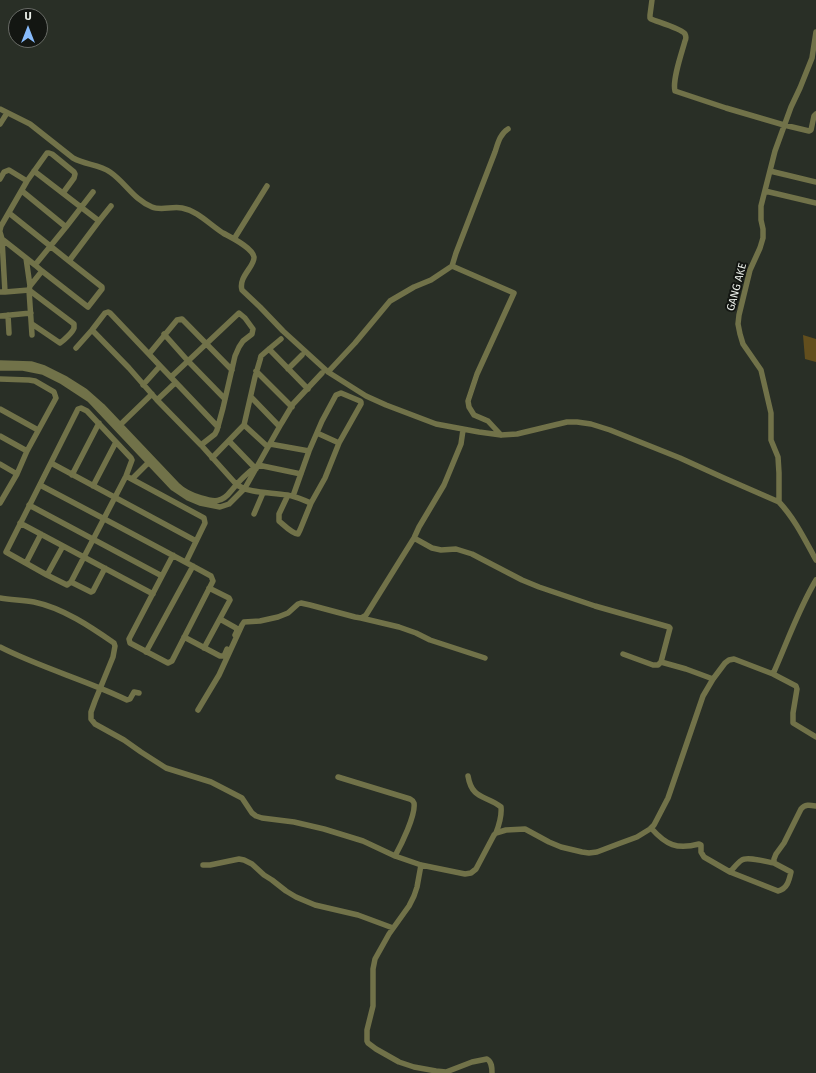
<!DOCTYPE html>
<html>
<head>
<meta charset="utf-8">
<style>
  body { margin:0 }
  #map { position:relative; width:816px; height:1073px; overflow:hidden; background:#292f26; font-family:"Fira Sans",sans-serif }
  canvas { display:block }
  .north { position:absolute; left:8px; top:8px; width:40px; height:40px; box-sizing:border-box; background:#131612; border:1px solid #696c67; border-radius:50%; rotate:0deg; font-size:11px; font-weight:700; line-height:16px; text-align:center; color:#e9ede7 }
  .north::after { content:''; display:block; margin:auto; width:14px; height:18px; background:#87bbfc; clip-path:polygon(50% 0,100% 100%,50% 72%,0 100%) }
</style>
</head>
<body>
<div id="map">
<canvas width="816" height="1073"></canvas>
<div class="north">U</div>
</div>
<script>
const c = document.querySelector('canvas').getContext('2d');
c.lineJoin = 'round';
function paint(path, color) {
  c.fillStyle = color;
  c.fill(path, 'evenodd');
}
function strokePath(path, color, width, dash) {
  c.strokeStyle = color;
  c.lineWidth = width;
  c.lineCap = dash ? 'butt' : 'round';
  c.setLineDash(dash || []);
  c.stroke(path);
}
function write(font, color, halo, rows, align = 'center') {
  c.font = font + ' "Fira Sans",sans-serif';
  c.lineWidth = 4;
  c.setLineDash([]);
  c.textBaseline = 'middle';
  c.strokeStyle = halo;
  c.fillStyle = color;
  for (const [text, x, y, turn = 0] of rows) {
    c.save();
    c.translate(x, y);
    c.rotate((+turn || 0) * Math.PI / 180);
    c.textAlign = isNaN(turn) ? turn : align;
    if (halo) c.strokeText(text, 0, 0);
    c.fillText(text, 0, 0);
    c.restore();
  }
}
paint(new Path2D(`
  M803 335 816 339V362L805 359Z`), '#624e1d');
strokePath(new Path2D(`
  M652 0 650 15V18L651 19C658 22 682 29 685 34 686 36 686 39 685 41 682 52 672 80 675 91L726 108 784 125 809 131 811 130 814 116 816 114
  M0 109 30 124 73 158C85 165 99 164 110 172 125 182 134 200 152 207 161 211 172 206 182 208 198 211 210 225 223 233 230 237 252 247 254 257 255 266 238 277 242 290L260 307 283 331 328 372 366 396 386 405 436 424 479 432 501 435 517 434 567 422H577L591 424 610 430 680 458 724 478 779 502C795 519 805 540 816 560
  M0 124 7 113
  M770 171 816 182
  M0 179 4 172 9 170 27 181
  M22 191 66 227 93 192
  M765 191 816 203
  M9 213 69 261 99 221 34 171
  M99 221 111 206
  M0 230 1 226 27 181 47 153H49L52 154 74 172 75 174 74 178 63 193
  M0 232 2 239 35 265 66 227
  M234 239 267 186
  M452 266 514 293 477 374 468 401 469 407 474 415 488 421 501 435
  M42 271 88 307 102 289V287L69 261
  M30 286 42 271 35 265
  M29 290 74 324C74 325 74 326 74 328 73 332 63 341 60 343L32 324
  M29 290 32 335
  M0 292H5L2 239
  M5 292 29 290 30 286 26 258
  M8 315 9 333
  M0 316 31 313
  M92 330 129 368 157 400 201 445 236 484C249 494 271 492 287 495 295 496 303 500 311 503
  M164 334 188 361 225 399
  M76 348 92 330 105 313 108 312 110 313 218 427
  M269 349 308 389
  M149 354 177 320 182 319 232 370
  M0 363 31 364 44 368 66 379 85 391 102 406 177 485C184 492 191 495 201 498 214 502 222 503 231 491 233 489 235 486 237 484 242 478 249 472 255 467
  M0 368H23L43 372 61 381 90 400 173 488 188 498 200 503 220 507 229 504 245 488 268 447 281 424 293 404 322 373
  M288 369 302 355
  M256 371 292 407
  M328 372 355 343 390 301 414 287 431 280 452 266 456 253 495 152C498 143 500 134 508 129
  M171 377 239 313 245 318 253 329 252 334 243 341 239 347 235 356 223 408 217 430 215 434 201 445
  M0 379 29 380 35 381 54 392 56 398 27 451 17 474 0 503
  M143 385 160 366
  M251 397 279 426
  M157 400 175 383
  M81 408 87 411 131 458 132 460 126 476 71 582 67 585 47 575 6 552 78 409Z
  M0 409 38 430
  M120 425 152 394
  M244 425 268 447
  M317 433 339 443
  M0 436 27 451
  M229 441 256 469
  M270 444 309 451
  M212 458 244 425 255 377 260 360 261 356 269 349 281 339
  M51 463 196 541
  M0 464 17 474
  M258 465 301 474
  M72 475 99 423
  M126 476 204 518 205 523 186 562
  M132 479 150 461
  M40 485C97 515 154 545 211 576L213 581 172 661 168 663 130 643 129 639 173 555
  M93 486 116 442
  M288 495 279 514V521C284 525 291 533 298 534L300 530 311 503 325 478 339 443 361 404V402L360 401 341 393 336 395 322 421 309 451 293 496
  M779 502V473L778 457 771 440V413L761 370 743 344 740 334 738 324 739 315 750 270 760 248 763 238V229L761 220V206L775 151 791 107 800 88 812 58 816 32
  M29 505 162 576
  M254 514 263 493
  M20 523 153 594
  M414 538 432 548 441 550 456 549 472 554 522 580 539 587 595 606 669 627 670 628 661 662 686 669 713 679
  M26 563 41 534
  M47 575 63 546
  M816 580C798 610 787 643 773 674L796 686 797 689 793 713V723L816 737
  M71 582 91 592 93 591 105 568
  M0 598C11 600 23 600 34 602 63 608 91 627 114 643L115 646 113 657 95 701 91 712V719L95 724 124 740 141 752 166 768 211 782 242 798 252 813 256 816 262 818 294 822 324 829 363 841 395 856 421 865 465 874 471 873 476 869 494 835 496 833 506 830 525 829 549 842 561 847 582 852 589 853 597 852 618 844 637 837 650 829 654 825 668 798 703 696 713 679 725 663 729 660 734 659 773 674
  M361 618 399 627 416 633 430 640 485 658
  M220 619 236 628 237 631 235 635
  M184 637 220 656H224L227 649
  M0 647C41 668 86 680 127 700L130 699 134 692 139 693
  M204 648 230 600 229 598 209 588
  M146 652 193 566
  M623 654 653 665H658L661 662
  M198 710 219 675 242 625 244 622 260 621 278 617 288 613 298 604 301 603 310 605 355 617 361 618 366 615 414 538 419 527 444 485 461 444 463 430
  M468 776C472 800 486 795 501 807 502 816 499 825 496 833
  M338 777 410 799C412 800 413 800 414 803 416 815 401 845 395 856
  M651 828C666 845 677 850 699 844L701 845V852L704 857 730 872 778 891C787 889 789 881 791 872L774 863V859L776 854 784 843 801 809C805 804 810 805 816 806
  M203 865H210L239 859 244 860 252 864 264 875 272 880 286 891 296 897 315 905 358 915 393 928
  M421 865 417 887 414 896 409 906 389 934 375 959 373 969V1006L367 1030V1041L368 1043 376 1049 399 1062 414 1067 436 1071 446 1072 472 1062 487 1059C492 1062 492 1068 492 1073
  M730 872C734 868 737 863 742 860 747 856 767 862 774 863`), '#717249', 5.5);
write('11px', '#e9ede7', '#131612', [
  ["GANG AKE",737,287,-75]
]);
</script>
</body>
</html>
